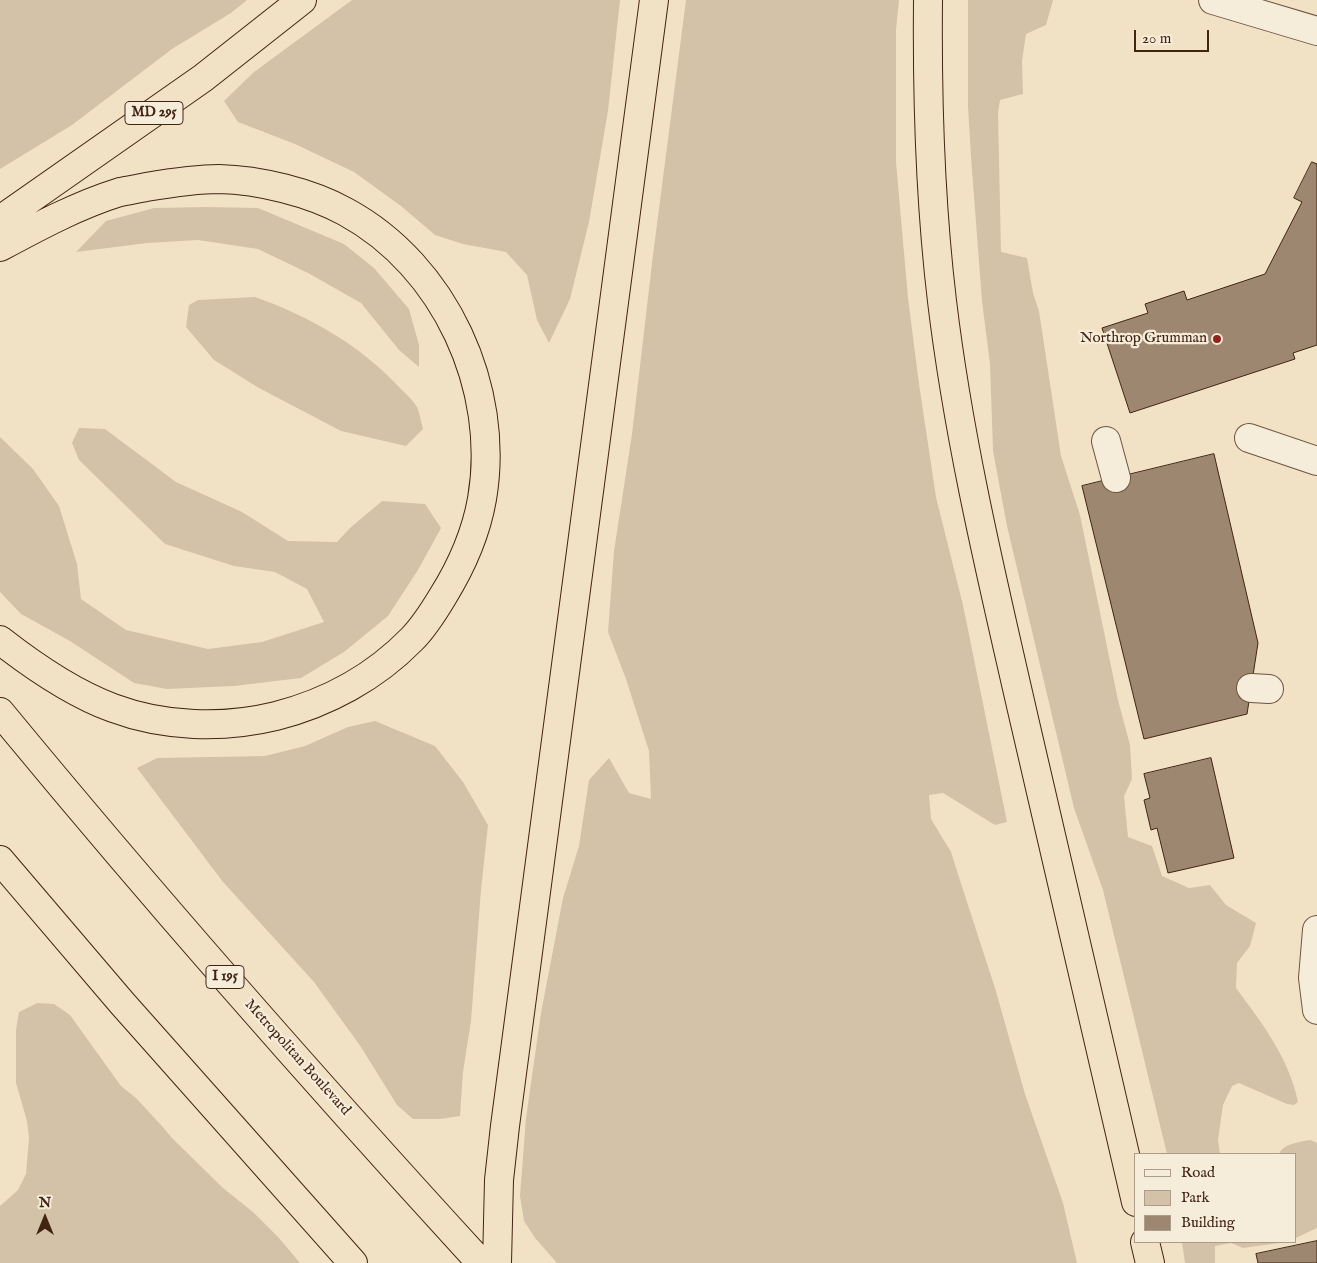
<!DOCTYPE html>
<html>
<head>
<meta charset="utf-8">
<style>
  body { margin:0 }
  #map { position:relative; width:1317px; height:1263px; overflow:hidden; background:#f1e2c6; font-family:"IM FELL English",serif }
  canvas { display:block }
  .legend { position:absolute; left:1134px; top:1153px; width:162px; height:90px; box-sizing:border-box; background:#f6ecda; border:1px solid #ae9c8a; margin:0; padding:6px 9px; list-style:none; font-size:15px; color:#422413 }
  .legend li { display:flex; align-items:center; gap:10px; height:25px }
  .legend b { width:25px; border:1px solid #ae9c8a }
  .north { position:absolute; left:20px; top:1193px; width:50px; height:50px; -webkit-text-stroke:4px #f6ecda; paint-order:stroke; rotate:0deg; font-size:14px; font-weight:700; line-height:20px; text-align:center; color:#422413 }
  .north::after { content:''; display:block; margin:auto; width:18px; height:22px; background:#422413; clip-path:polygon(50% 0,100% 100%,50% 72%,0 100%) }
  .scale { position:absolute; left:1134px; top:30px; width:75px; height:22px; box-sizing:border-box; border:2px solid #422413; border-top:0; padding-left:6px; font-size:15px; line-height:18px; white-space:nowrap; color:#422413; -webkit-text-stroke:4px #f6ecda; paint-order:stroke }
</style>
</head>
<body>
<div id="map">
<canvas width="1317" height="1263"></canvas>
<ul class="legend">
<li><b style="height:6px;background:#f6ecda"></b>Road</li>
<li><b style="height:14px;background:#d3c2a8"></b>Park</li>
<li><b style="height:14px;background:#9d8770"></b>Building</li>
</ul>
<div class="north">N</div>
<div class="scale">20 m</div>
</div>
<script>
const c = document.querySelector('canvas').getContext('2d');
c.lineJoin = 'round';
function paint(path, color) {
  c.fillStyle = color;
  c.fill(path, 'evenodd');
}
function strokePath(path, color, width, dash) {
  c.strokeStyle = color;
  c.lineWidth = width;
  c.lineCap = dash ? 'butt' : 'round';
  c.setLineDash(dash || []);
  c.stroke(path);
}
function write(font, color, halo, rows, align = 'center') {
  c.font = font + ' "IM FELL English",serif';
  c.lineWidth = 4.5;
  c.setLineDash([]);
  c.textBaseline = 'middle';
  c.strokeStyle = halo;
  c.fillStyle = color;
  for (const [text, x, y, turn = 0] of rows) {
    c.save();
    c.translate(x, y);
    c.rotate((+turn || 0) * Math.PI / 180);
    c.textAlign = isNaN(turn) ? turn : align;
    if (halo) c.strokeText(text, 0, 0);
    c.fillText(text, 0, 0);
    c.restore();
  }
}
paint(new Path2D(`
  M0 0H247L231 13 172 49 72 125 0 169Z
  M352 0H620L608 111 589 222 570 299 549 343 537 320 527 275 506 252 463 244 435 235 401 206 354 172 295 144 238 122 224 101 254 72Z
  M686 0H899L896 30V162L908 298 919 384 936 497 963 605 1007 822 995 825 943 793 929 795 931 819 951 852 966 899 995 988 1025 1094 1063 1203 1077 1263H557L535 1238 524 1221 520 1196 526 1118 541 1013 563 898 579 846 589 780 609 758 629 793 651 799 649 751 626 679 608 632 614 551 632 434 653 255Z
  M968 0H1053L1046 25 1026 34 1022 61 1023 94 1000 100 998 113 1001 252 1027 258 1033 293 1039 311 1061 456 1080 515 1118 700 1130 745 1132 779 1124 796 1128 837 1152 846 1162 876 1189 888 1210 885 1226 905 1256 923 1250 946 1237 963 1236 988C1262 1023 1289 1058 1298 1102L1294 1105 1287 1104 1239 1083 1232 1086 1223 1105 1218 1140 1220 1154H1167L1103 890 1074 808 1007 526 993 451 990 364 982 301 971 157 968 106Z
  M206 207 258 208 344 244 374 268 409 309 419 345V367L399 350 361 303 308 273 258 249 198 240 147 243 76 252 106 221 154 208Z
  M255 297C309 316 360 345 399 387 405 393 413 400 417 407 420 414 421 422 423 429L406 446 341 431 259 388 214 360 186 327 189 305 198 300Z
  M79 428 105 429 176 482 242 512 288 541 337 542 350 528 382 501 425 504 441 528 418 570 388 616 344 652 301 678 234 686 167 689 134 683 70 641 21 614 0 592V437L33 469 59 506 77 564 81 599 126 630 208 649 262 642 324 622 307 589 275 572 234 566 165 544 79 460 72 443Z
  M375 721 435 746 463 782 488 825 481 890 471 1021 463 1072 460 1116 440 1119H413L397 1105 361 1047 314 982 223 882 137 768 157 758 265 756 305 746 348 727Z
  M37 1003 54 1004 70 1015 121 1086 136 1098 161 1125 172 1138 223 1188 253 1212 279 1238 300 1263H0V1206L18 1190 26 1174 29 1138 27 1121 16 1083V1030L19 1012Z
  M1310 1140 1317 1143V1228L1296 1238V1154H1279C1284 1143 1300 1142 1310 1140Z
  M1182 1242H1287L1243 1248 1231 1243 1215 1246V1263H1185Z`), '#d3c2a8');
const building = new Path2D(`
  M1312 162 1317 164V345L1293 353 1295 359 1130 413 1102 328 1148 313 1145 304 1184 291 1187 300 1265 274 1302 202 1294 198Z
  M1214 454 1258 643 1247 714 1144 739 1082 486Z
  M1211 758 1234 858 1168 873 1157 828 1151 830 1144 800 1150 798 1144 774Z
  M1317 1241V1263H1258L1256 1254Z`);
paint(building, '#9d8770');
strokePath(building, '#422413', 1);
const minor = new Path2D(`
  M1213 0 1317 31
  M1249 438 1317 461
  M1106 441 1116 478
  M1251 688 1269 689
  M1317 930 1313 978 1317 1010`);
const highway = new Path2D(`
  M928 0C927 100 930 201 942 301 959 443 993 583 1025 723 1062 883 1099 1042 1136 1202
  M0 220 203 78 302 0
  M0 247C39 226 78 205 120 192 129 190 138 189 146 187 170 183 195 179 219 179 259 180 310 192 346 212 445 266 501 388 482 499 476 533 461 567 443 596 434 611 424 627 412 639 375 677 327 703 276 716 223 729 164 727 113 708 75 694 32 665 0 640
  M0 712C155 900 316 1083 481 1263
  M0 860 122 1003 353 1263
  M1145 1242 1150 1263
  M497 1263 499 1180 505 1126 654 0`);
strokePath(minor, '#6e5440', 30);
strokePath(highway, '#422413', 30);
strokePath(minor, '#f6ecda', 28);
strokePath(highway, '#f1e2c6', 28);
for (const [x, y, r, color] of [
  [1217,339,5,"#8f2418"]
]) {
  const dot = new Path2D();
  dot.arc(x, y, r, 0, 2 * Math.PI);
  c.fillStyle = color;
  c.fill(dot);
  strokePath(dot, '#f6ecda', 2);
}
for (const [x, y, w] of [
  [154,113,58],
  [225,977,38]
]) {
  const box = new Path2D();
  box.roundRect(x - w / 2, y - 11.5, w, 23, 4);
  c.fillStyle = '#f6ecda';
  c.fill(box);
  strokePath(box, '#422413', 1);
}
write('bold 14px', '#422413', null, [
  ["MD 295",154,113],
  ["I 195",225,977]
]);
write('15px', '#422413', '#f6ecda', [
  ["Northrop Grumman",1207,339]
], 'right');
write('15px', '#422413', '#f6ecda', [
  ["Metropolitan Boulevard",297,1058,48]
]);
</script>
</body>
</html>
